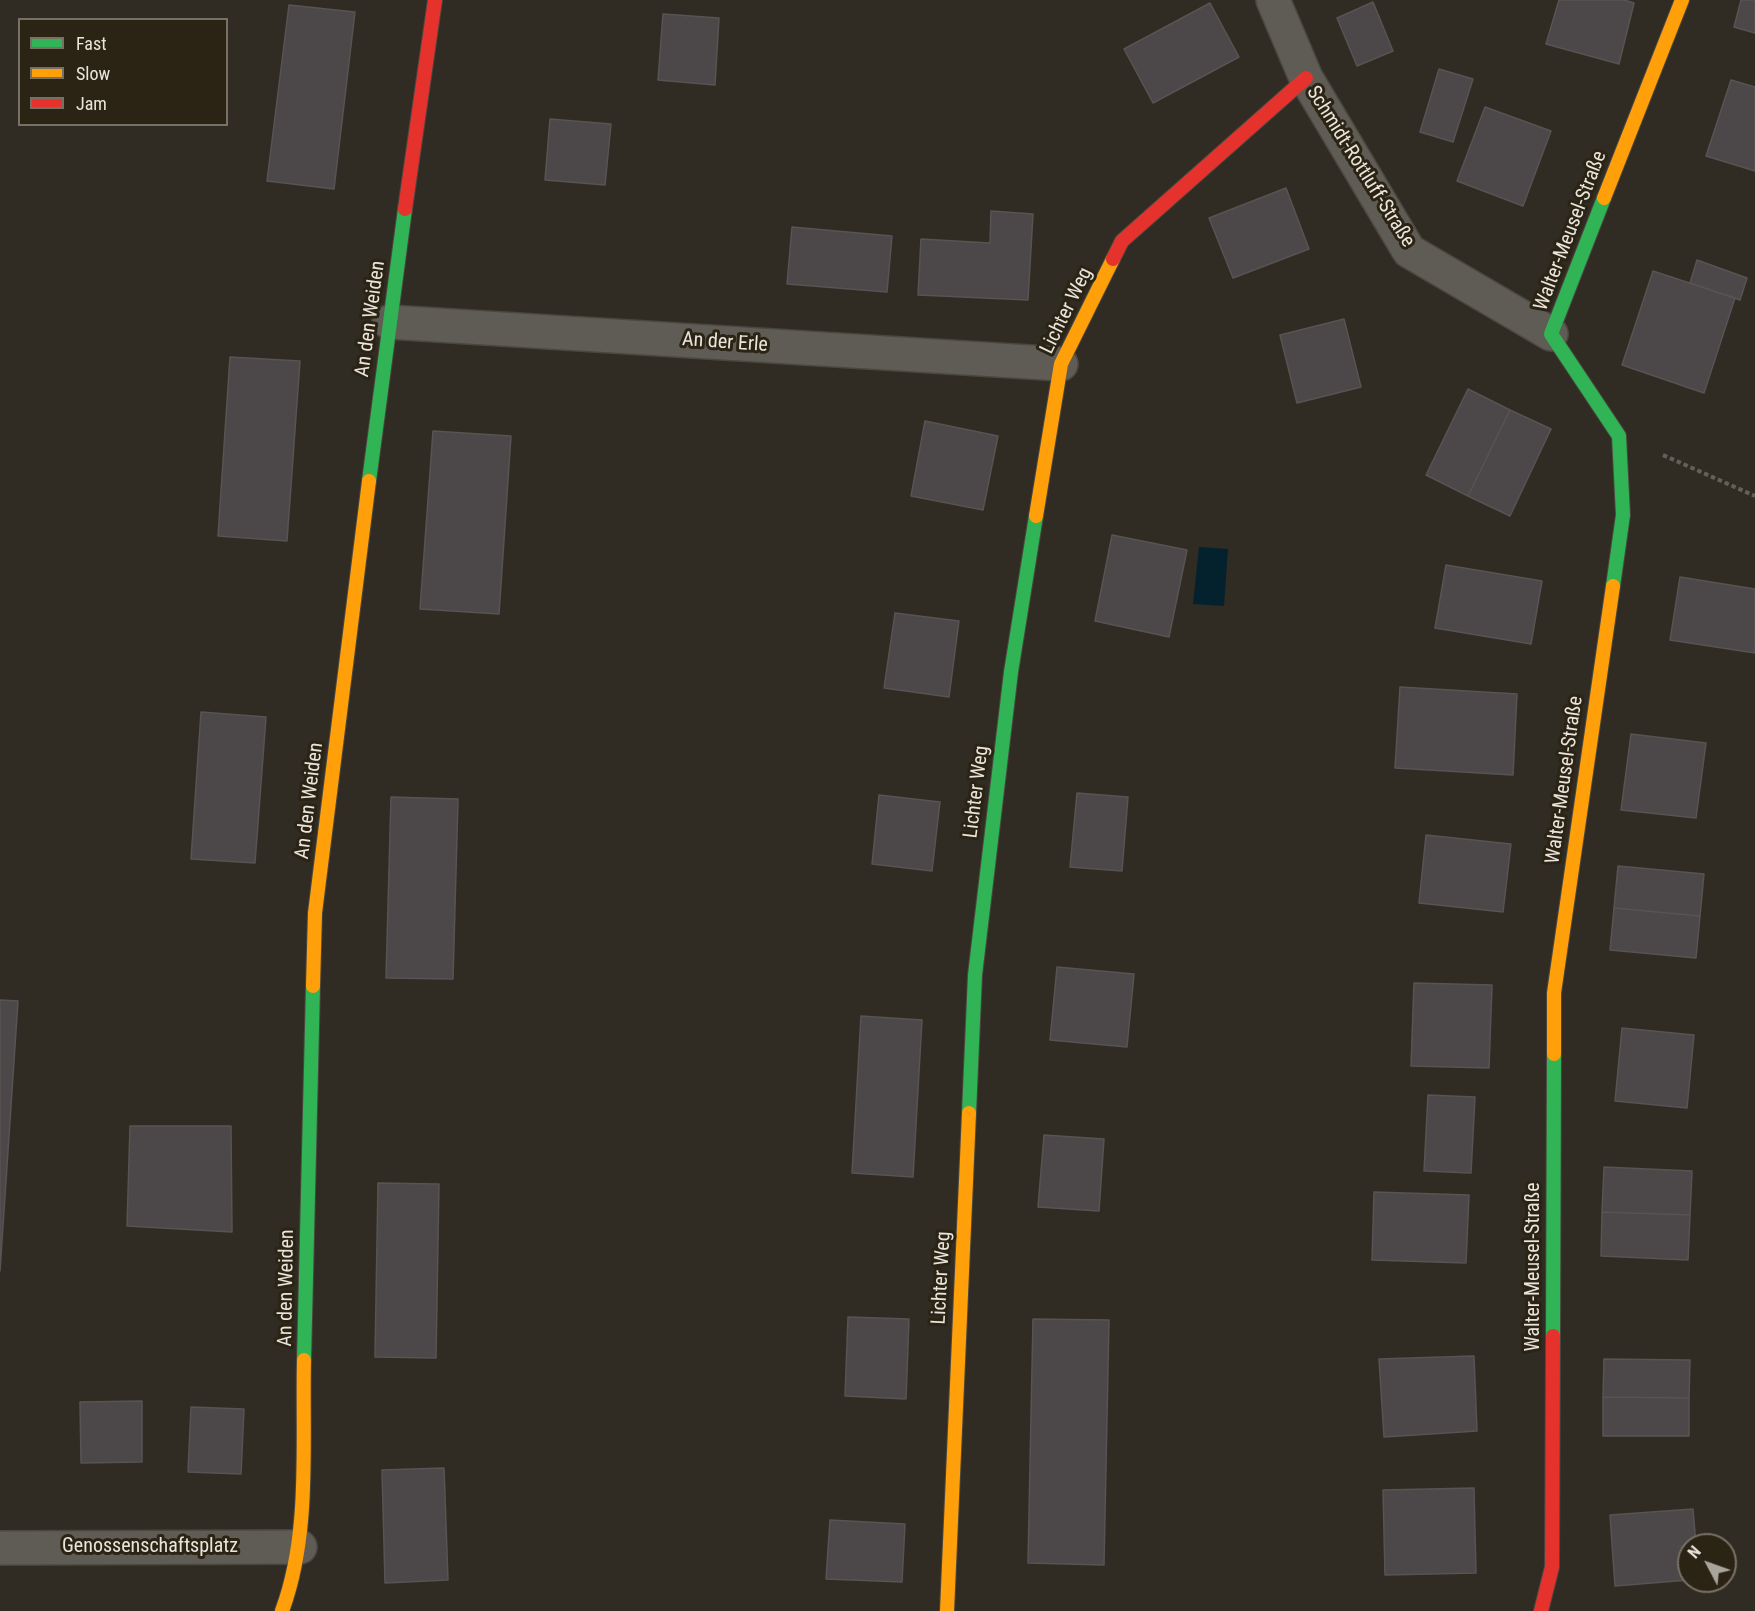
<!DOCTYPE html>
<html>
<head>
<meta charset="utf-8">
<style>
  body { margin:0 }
  #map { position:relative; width:1755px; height:1611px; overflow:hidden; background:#302c24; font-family:"Roboto Condensed",sans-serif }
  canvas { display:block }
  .legend { position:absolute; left:18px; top:18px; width:210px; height:108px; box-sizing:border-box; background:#2b2415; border:2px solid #777165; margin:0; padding:8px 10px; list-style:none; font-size:18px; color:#eae5dc }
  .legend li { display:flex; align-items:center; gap:12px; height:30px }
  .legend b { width:30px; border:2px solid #777165 }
  .north { position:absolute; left:1677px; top:1533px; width:60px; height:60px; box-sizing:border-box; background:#2b2415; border:2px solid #777165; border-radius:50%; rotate:311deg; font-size:16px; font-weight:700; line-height:24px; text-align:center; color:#eae5dc }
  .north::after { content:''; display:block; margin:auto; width:21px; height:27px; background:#a9a49c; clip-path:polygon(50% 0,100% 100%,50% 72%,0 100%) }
</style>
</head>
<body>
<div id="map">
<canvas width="1755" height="1611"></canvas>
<ul class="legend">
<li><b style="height:8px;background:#30b455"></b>Fast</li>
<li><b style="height:8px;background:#ff9f0a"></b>Slow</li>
<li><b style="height:8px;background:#e5322d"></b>Jam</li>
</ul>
<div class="north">N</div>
</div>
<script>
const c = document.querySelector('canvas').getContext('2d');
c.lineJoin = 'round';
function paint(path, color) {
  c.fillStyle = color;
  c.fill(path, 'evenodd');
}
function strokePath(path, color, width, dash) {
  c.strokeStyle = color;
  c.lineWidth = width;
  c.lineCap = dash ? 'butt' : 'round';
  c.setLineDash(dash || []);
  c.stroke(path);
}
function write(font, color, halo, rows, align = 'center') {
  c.font = font + ' "Roboto Condensed",sans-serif';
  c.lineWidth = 6;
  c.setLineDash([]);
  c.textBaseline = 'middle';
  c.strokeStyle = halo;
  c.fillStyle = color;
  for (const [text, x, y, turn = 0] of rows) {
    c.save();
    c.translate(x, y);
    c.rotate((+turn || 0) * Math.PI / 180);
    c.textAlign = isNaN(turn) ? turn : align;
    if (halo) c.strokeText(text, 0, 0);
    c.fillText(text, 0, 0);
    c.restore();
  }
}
paint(new Path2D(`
  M1199 547 1228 549 1224 606 1193 604Z`), '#04212e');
const building = new Path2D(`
  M1559 0H1624L1634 3 1619 64 1546 44Z
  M1741 0H1755V33L1734 27Z
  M1373 2 1393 51 1357 66 1337 18Z
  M1210 3 1239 57 1153 103 1124 49Z
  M289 5 355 12 334 189 267 181Z
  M663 14 719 18 715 85 658 80Z
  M1439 69 1473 79 1453 142 1420 132Z
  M1731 80 1755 87V171L1706 156Z
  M1485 107 1551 131 1523 206 1457 181Z
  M550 119 611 124 605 185 545 180Z
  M1286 188 1309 249 1233 278 1209 218Z
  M991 211 1033 214 1028 300 918 295 921 239 990 243Z
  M792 227 892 236 887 292 787 284Z
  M1697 260 1747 278 1740 300 1690 283Z
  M1653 271 1735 298 1704 393 1622 365Z
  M1344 319 1361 387 1297 403 1280 335Z
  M230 357 300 361 287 541 218 536Z
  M1468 389 1510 410 1468 496 1426 475Z
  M1510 410 1551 429 1510 516 1468 496Z
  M925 421 998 436 983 510 911 496Z
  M433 431 511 436 499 614 420 609Z
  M1112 535 1187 550 1169 637 1095 621Z
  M1446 565 1542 581 1531 644 1435 628Z
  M1680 577 1755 589V653L1670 640Z
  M895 613 959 621 949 697 884 688Z
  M1400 687 1517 694 1513 775 1395 768Z
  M201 712 266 717 255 863 191 859Z
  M1631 734 1706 743 1696 818 1621 810Z
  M1077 793 1128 797 1122 871 1070 867Z
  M879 795 940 802 932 871 872 864Z
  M391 797 458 799 453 979 386 978Z
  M1426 835 1511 844 1503 912 1419 903Z
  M1618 866 1704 874 1700 916 1614 908Z
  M1614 908 1700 916 1696 958 1610 950Z
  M1057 967 1134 974 1127 1047 1050 1040Z
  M1414 983 1492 985 1489 1068 1411 1066Z
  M0 1000 18 1001 0 1271Z
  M861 1016 922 1020 913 1177 852 1173Z
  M1622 1028 1694 1035 1687 1108 1615 1101Z
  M1428 1095 1475 1097 1471 1173 1424 1171Z
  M130 1126H231L232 1232 127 1226Z
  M1044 1135 1104 1139 1099 1211 1038 1207Z
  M1604 1167 1692 1171 1690 1215 1602 1212Z
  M378 1183 439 1184 436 1358 375 1357Z
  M1374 1192 1469 1195 1466 1263 1372 1260Z
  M1602 1212 1690 1215 1688 1260 1601 1256Z
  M848 1317 909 1319 906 1399 845 1396Z
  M1033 1319 1109 1320 1104 1565 1028 1563Z
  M1474 1356 1477 1431 1384 1437 1379 1359Z
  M1604 1359 1690 1360 1689 1398 1603 1397Z
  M1603 1397 1689 1398V1436H1603Z
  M142 1401V1462L81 1463 80 1402Z
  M191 1407 244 1409 241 1474 188 1472Z
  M444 1468 448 1580 385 1583 382 1470Z
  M1474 1488 1476 1573 1385 1575 1383 1490Z
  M1693 1509 1696 1545H1689V1580L1615 1586 1610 1515Z
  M830 1520 905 1524 902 1582 826 1579Z`);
paint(building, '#4c4748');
strokePath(building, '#585453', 1.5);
const street = new Path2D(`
  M1273 0 1306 78 1409 251 1551 334
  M389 322 1061 364
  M0 1548 300 1547`);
const fast = new Path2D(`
  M1604 198 1551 334 1619 436 1623 515 1613 586
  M369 481 405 209
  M969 1113 975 975 1011 672 1036 516
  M1553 1336 1554 1054
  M304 1360 313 986`);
const slow = new Path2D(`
  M1604 198 1682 0
  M1036 516 1061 364 1113 259
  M313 986 315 913 369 481
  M1554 1054V993L1613 586
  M282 1611C311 1533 302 1442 304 1360
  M947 1611 969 1113`);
const jam = new Path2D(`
  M405 209 435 0
  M1113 259 1122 241 1306 78
  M1541 1611 1552 1567 1553 1336`);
strokePath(street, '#4a473f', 36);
strokePath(fast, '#4a473f', 16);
strokePath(slow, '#4a473f', 16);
strokePath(jam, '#4a473f', 16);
strokePath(new Path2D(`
  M1663 455 1755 496`), '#63605a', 4, [4.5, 3]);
strokePath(street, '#5f5c55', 33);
strokePath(fast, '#30b455', 14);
strokePath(slow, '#ff9f0a', 14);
strokePath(jam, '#e5322d', 14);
write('20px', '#eae5dc', '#2b2415', [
  ["Schmidt-Rottluff-Straße",1360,167,58],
  ["Walter-Meusel-Straße",1571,231,-69],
  ["Lichter Weg",1067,311,-64],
  ["An den Weiden",371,319,-82],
  ["An der Erle",725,343,4],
  ["Walter-Meusel-Straße",1565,780,-82],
  ["Lichter Weg",977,792,-83],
  ["An den Weiden",310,801,-83],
  ["Walter-Meusel-Straße",1534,1267,-90],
  ["Lichter Weg",942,1278,-87],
  ["An den Weiden",287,1288,-89],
  ["Genossenschaftsplatz",150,1547]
]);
</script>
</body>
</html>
